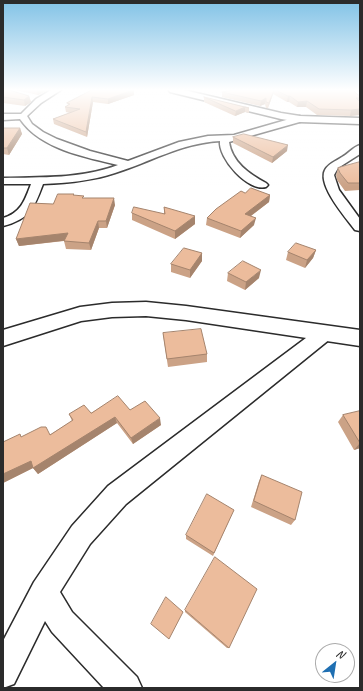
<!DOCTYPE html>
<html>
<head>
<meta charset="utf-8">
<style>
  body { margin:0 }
  #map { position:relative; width:363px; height:691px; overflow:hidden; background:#fff; font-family:Caveat,sans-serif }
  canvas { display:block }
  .frame { position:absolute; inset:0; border:4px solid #2b2b2b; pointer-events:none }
  .north { position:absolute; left:315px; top:643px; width:40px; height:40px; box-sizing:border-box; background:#fff; border:1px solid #aaa; border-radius:50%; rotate:30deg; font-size:11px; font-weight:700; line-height:16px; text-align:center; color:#2b2b2b }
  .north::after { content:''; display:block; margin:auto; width:14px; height:18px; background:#1f6fb2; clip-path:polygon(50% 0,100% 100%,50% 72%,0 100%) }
</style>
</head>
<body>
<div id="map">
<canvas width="363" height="691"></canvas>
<div class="frame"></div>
<div class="north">N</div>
</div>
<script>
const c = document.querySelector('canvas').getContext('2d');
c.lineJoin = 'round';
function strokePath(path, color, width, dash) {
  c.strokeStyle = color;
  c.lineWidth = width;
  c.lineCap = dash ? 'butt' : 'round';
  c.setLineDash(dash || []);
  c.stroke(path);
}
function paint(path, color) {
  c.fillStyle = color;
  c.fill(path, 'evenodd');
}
const street = new Path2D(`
  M51 90H61L41 103 27 116 32 124 43 132 57 139 90 151 128 161 179 142 208 136 234 135 300 116 304 119 303 121 229 142C232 162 249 174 266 183L268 185 266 187C248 192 218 158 220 141 182 143 150 162 115 173 91 181 67 183 43 184 34 208 30 219 3 226V218C21 213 25 200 31 184H3V178C42 177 81 179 118 165 85 157 40 149 20 119L3 120V114H21L36 99Z
  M349 90H357L360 93V99H357Z
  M360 145V154L338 168 334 175 339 190 360 219V231L355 230C346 218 317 185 325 170 328 164 336 161 342 157 348 154 353 147 360 145Z
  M324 327 330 329 333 334 330 339 126 504 90 544 60 592 72 612 137 677 142 688H104L52 632 45 621 14 684 3 688V641L34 582 72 526 108 486 318 329Z`);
const secondary = new Path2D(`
  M169 90H184L281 113 300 116 360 118V124L300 122 281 119 170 92Z
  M146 302 186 306 360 330V346L186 320 146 316 112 317 81 321 3 346V330L80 307 112 303Z`);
strokePath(street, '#2b2b2b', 3);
strokePath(secondary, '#2b2b2b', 3);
paint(street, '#fff');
paint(secondary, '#fff');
paint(new Path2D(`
  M3 90 29 96 31 102 25 106 3 103Z
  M16 90H48L38 95Z
  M92 90H134V95L108 104 93 102 87 137 54 124 53 119 70 113 66 112 65 107 68 105 67 103Z
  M234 90H353L358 95H360V115L350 116 317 115 306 107H297L289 102H287L273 94 268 108H266L265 104 260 106 222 97V92Z
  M204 97 249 108V113L245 112 235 116 204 102Z
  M3 128H20L22 134 9 155 3 154Z
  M233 137 287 151 272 163 233 143Z
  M360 162V190L345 191 337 180 336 175 338 168Z
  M245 193 270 195 269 202 251 216 254 225 240 238 206 225 207 218Z
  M75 196 84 198 115 205 107 228H99L91 250 66 249 64 241 19 246 16 239 53 204Z
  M164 207 195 224 175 239 132 220V213L164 214Z
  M316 250 313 258 305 268 286 260 288 252Z
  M202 253V261L190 278 171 272V264Z
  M228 273 259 278 245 290 227 281Z
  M163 333 207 354V362L168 367 164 341Z
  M130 410 161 425 133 444 117 423 38 474 33 468 3 483V442L22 437 51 434 72 421 69 414Z
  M360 411V448L354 450 338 422 343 415Z
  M262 475 295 520 291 525 251 507 259 481Z
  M232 514 213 556 186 539V535Z
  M185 610 229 648H227L185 612Z`), '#cba286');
paint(new Path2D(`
  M36 90H48L38 95Z
  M134 90V95L108 104V99Z
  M274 90 273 94 268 108 269 103Z
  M29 96 31 102 25 106 24 100Z
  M288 96H290L289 102H287Z
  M92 97 93 102 87 137 86 132Z
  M266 98 265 104 260 106 261 101Z
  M307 101 306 107H297L298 102Z
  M245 107V112L235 116 236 111Z
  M360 109V115L350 116 351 110Z
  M20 128 22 134 9 155 7 148Z
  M288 145 287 151 272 163 273 157Z
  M270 195 269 202 244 221 245 214Z
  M114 198 115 205 107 228 106 221Z
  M195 216V224L175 239V231Z
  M256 218 254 225 240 238 241 231Z
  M98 221 99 228 91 250 89 243Z
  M68 233 70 240 19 246 16 239Z
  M316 250 313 258 305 268 307 260Z
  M202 253V261L190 278V270Z
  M261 270 259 278 245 290 246 282Z
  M115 417 117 423 38 474 33 468 3 483V474Z
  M160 418 161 425 133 444 131 438Z
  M360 443V448L354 450Z`), '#a5846d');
const building = new Path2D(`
  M3 90H9L29 96 24 100 3 97Z
  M92 90H133L108 99 92 97 86 132 53 119 80 109 65 107 70 104 67 103Z
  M234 90H274L269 103 266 102V98L261 101 222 92Z
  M276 90H353L358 95H360V98H356L360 102V109L351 110 319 109 307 101 298 102 290 96H288Z
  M204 97 249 108 245 107 236 111Z
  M3 128H20L7 148H3Z
  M244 134 288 145 273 157 233 137Z
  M360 162V183H348L340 173 338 168Z
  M251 188 270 195 245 214 256 218 241 231 207 218 216 209 241 191 245 193Z
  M58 194H74L73 195 84 196 82 198H114L106 221H98L89 243 64 241 68 233 16 239 30 203 53 204Z
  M134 207 165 214 164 207 195 216 175 231 132 213Z
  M296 243 316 250 307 260 288 252Z
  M184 248 202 253 190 270 171 264Z
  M243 261 261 270 246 282 228 273Z
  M201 329 207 354 167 359 163 333Z
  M118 396 130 410 145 401 160 418 131 438 115 417 33 468 31 461 3 474V442L20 434 21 437 41 427H46L50 435 73 420 69 414 84 405 91 413Z
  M360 411V443L343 415Z
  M262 475 302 492 295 520 254 501Z
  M207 494 234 510 214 553 186 535Z
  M215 557 257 589 229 648 185 610Z
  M166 597 183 612 169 639 151 624Z`);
paint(building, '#ecbc9c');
strokePath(building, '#a5846d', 1);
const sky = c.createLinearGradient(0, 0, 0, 187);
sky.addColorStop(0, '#81c2e6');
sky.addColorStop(0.48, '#fff');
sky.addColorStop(1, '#ffffff00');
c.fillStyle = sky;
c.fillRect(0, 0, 363, 187);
</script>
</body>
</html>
